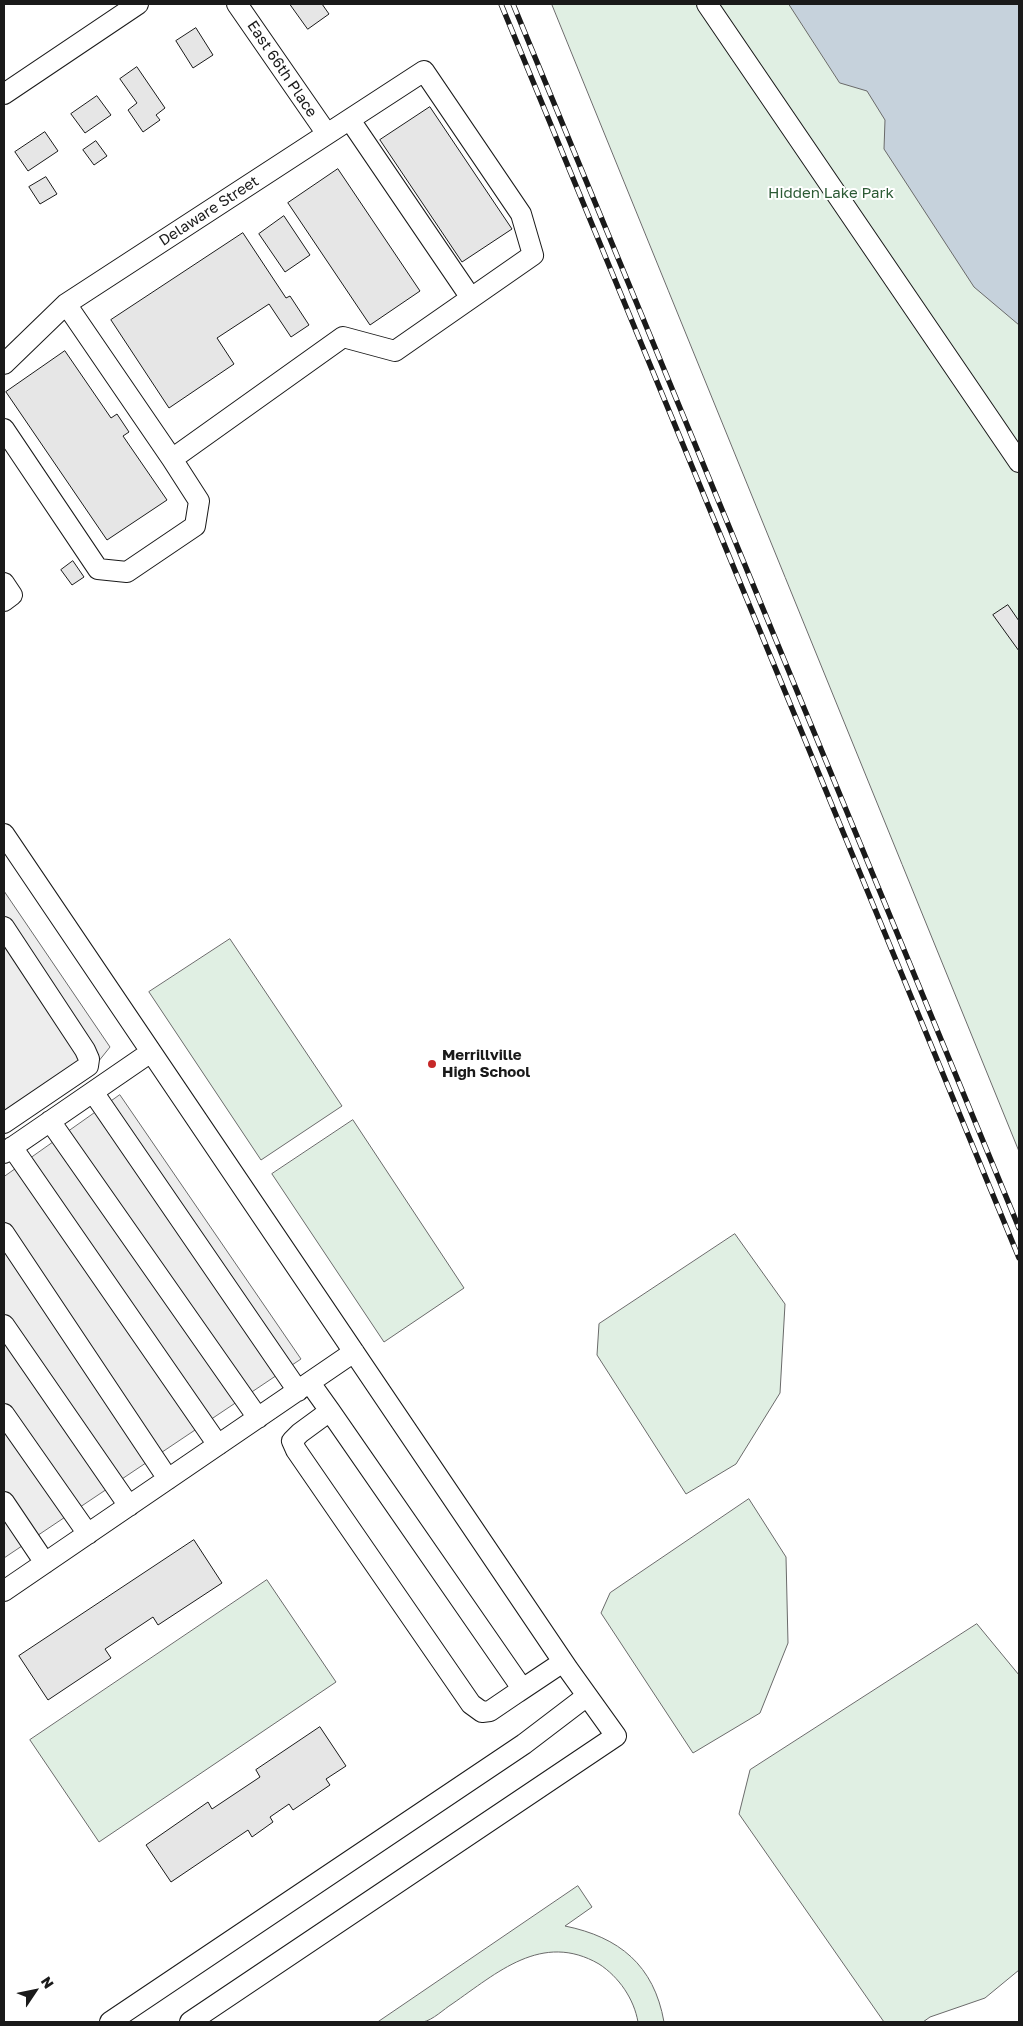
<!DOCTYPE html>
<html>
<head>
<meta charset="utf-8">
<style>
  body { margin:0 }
  #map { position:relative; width:1023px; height:2026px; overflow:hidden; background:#fff; font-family:"Golos Text",sans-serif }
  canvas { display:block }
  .frame { position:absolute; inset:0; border:5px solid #1a1a1a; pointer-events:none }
  .north { position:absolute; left:10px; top:1966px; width:50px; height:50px; -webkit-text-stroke:4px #fff; paint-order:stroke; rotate:56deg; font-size:14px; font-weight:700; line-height:20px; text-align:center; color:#1a1a1a }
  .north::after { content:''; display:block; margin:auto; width:18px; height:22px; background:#1a1a1a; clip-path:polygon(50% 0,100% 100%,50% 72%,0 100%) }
</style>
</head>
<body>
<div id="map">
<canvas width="1023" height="2026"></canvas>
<div class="frame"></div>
<div class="north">N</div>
</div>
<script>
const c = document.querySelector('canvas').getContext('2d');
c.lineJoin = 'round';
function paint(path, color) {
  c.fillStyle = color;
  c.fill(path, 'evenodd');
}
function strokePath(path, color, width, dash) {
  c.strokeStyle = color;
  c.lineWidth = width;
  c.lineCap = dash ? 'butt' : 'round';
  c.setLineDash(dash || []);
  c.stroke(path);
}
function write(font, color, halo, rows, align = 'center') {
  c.font = font + ' "Golos Text",sans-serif';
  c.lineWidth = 4;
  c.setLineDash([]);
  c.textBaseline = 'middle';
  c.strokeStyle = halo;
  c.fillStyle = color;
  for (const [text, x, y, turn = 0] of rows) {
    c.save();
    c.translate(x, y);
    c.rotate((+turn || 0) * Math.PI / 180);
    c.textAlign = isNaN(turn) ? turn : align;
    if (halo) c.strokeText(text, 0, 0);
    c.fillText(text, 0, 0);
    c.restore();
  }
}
const green = new Path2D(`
  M552 4H1019V1151Z
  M230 939 342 1106 261 1160 149 992Z
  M353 1120 464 1288 384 1342 272 1174Z
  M735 1234 785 1304 780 1393 736 1464 686 1494 597 1355 599 1324Z
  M749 1499 786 1557 788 1643 760 1713 693 1753 601 1613 610 1593Z
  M267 1580 336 1682 99 1842 30 1740Z
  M977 1624 1019 1675V1970L985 1998 930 2017 923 2022H884L739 1814 750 1770Z
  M578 1886 592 1907 565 1926C619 1937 654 1965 664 2022H638C634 1999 619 1977 599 1964 542 1931 497 1973 452 2004 444 2009 433 2020 423 2022 411 2025 391 2022 378 2022Z`);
paint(green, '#e0efe3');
strokePath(green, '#6a6a6a', 1);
const parking = new Path2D(`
  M4 891 110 1047 86 1077 4 1134Z
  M120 1095 301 1359 4 1558V1177Z`);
paint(parking, '#ededed');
strokePath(parking, '#6a6a6a', 1);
const water = new Path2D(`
  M789 4H1019V325L974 287 884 149 885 120 867 91 840 83Z`);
paint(water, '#c6d2dc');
strokePath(water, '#6a6a6a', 1);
const building = new Path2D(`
  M290 4H322L329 14 308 29Z
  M196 28 213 55 193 68 176 41Z
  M137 67 165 108 156 115 160 120 143 132 128 110 137 103 120 79Z
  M97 96 111 115 85 133 71 114Z
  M430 107 512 229 462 262 380 140Z
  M45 132 58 151 28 171 15 152Z
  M96 141 107 156 94 165 83 150Z
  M338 169 420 291 370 325 288 203Z
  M46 177 57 194 40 204 29 187Z
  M284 216 310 255 285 272 259 234Z
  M243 233 286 298 290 296 309 325 291 337 269 304 217 338 234 364 169 408 111 320Z
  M65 351 111 418 117 414 129 432 123 436 167 500 107 540 6 392Z
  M73 561 84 577 72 585 61 570Z
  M1008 605 1019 621V651L993 615Z
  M194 1540 222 1583 158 1625 153 1617 105 1649 111 1658 48 1700 19 1656Z
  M320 1727 346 1766 326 1779 330 1785 293 1810 289 1804 270 1817 273 1822 252 1837 248 1830 171 1882 146 1845 208 1802 212 1809 260 1777 256 1770Z`);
paint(building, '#e6e6e6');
strokePath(building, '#1a1a1a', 1);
const minor = new Path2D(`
  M237 4 327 134
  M707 4 1019 462
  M4 94 138 4
  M350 120 471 298
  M4 364 66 304 424 71 521 214 533 255 395 351 343 337 172 459 66 304
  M4 429 98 569 127 572 195 526 199 501 172 459
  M4 583 12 595 4 601
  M4 834 568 1669 616 1736 190 2022
  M4 927 85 1050 89 1059 88 1066 4 1123
  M93 1092 298 1391
  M50 1121 258 1418
  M12 1147 218 1445
  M4 1153 151 1052
  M4 1233 168 1479
  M4 1325 129 1506
  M310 1383 330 1411 519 1684 518 1692 490 1711 482 1712 471 1704 296 1450 292 1441 300 1433 330 1411
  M4 1414 88 1534
  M4 1502 45 1563
  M4 1591 354 1352
  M518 1692 563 1662
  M110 2022 524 1744 587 1696`);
strokePath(minor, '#1a1a1a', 22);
strokePath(minor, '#fff', 20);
const rail = new Path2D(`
  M501 4 1019 1258
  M513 4 1019 1228`);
strokePath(rail, '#1a1a1a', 5.5);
strokePath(rail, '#fff', 4, [11]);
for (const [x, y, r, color] of [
  [432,1064,5,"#c62828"]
]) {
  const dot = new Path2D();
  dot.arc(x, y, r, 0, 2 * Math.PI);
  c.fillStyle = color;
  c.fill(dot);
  strokePath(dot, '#fff', 2);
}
write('15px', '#1a1a1a', '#fff', [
  ["East 66th Place",282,69,56],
  ["Delaware Street",209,211,-33]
]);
write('15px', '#2b5a34', '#fff', [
  ["Hidden Lake Park",831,193]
]);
write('bold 15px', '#1a1a1a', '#fff', [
  ["Merrillville",442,1055],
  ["High School",442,1072]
], 'left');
</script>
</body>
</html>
